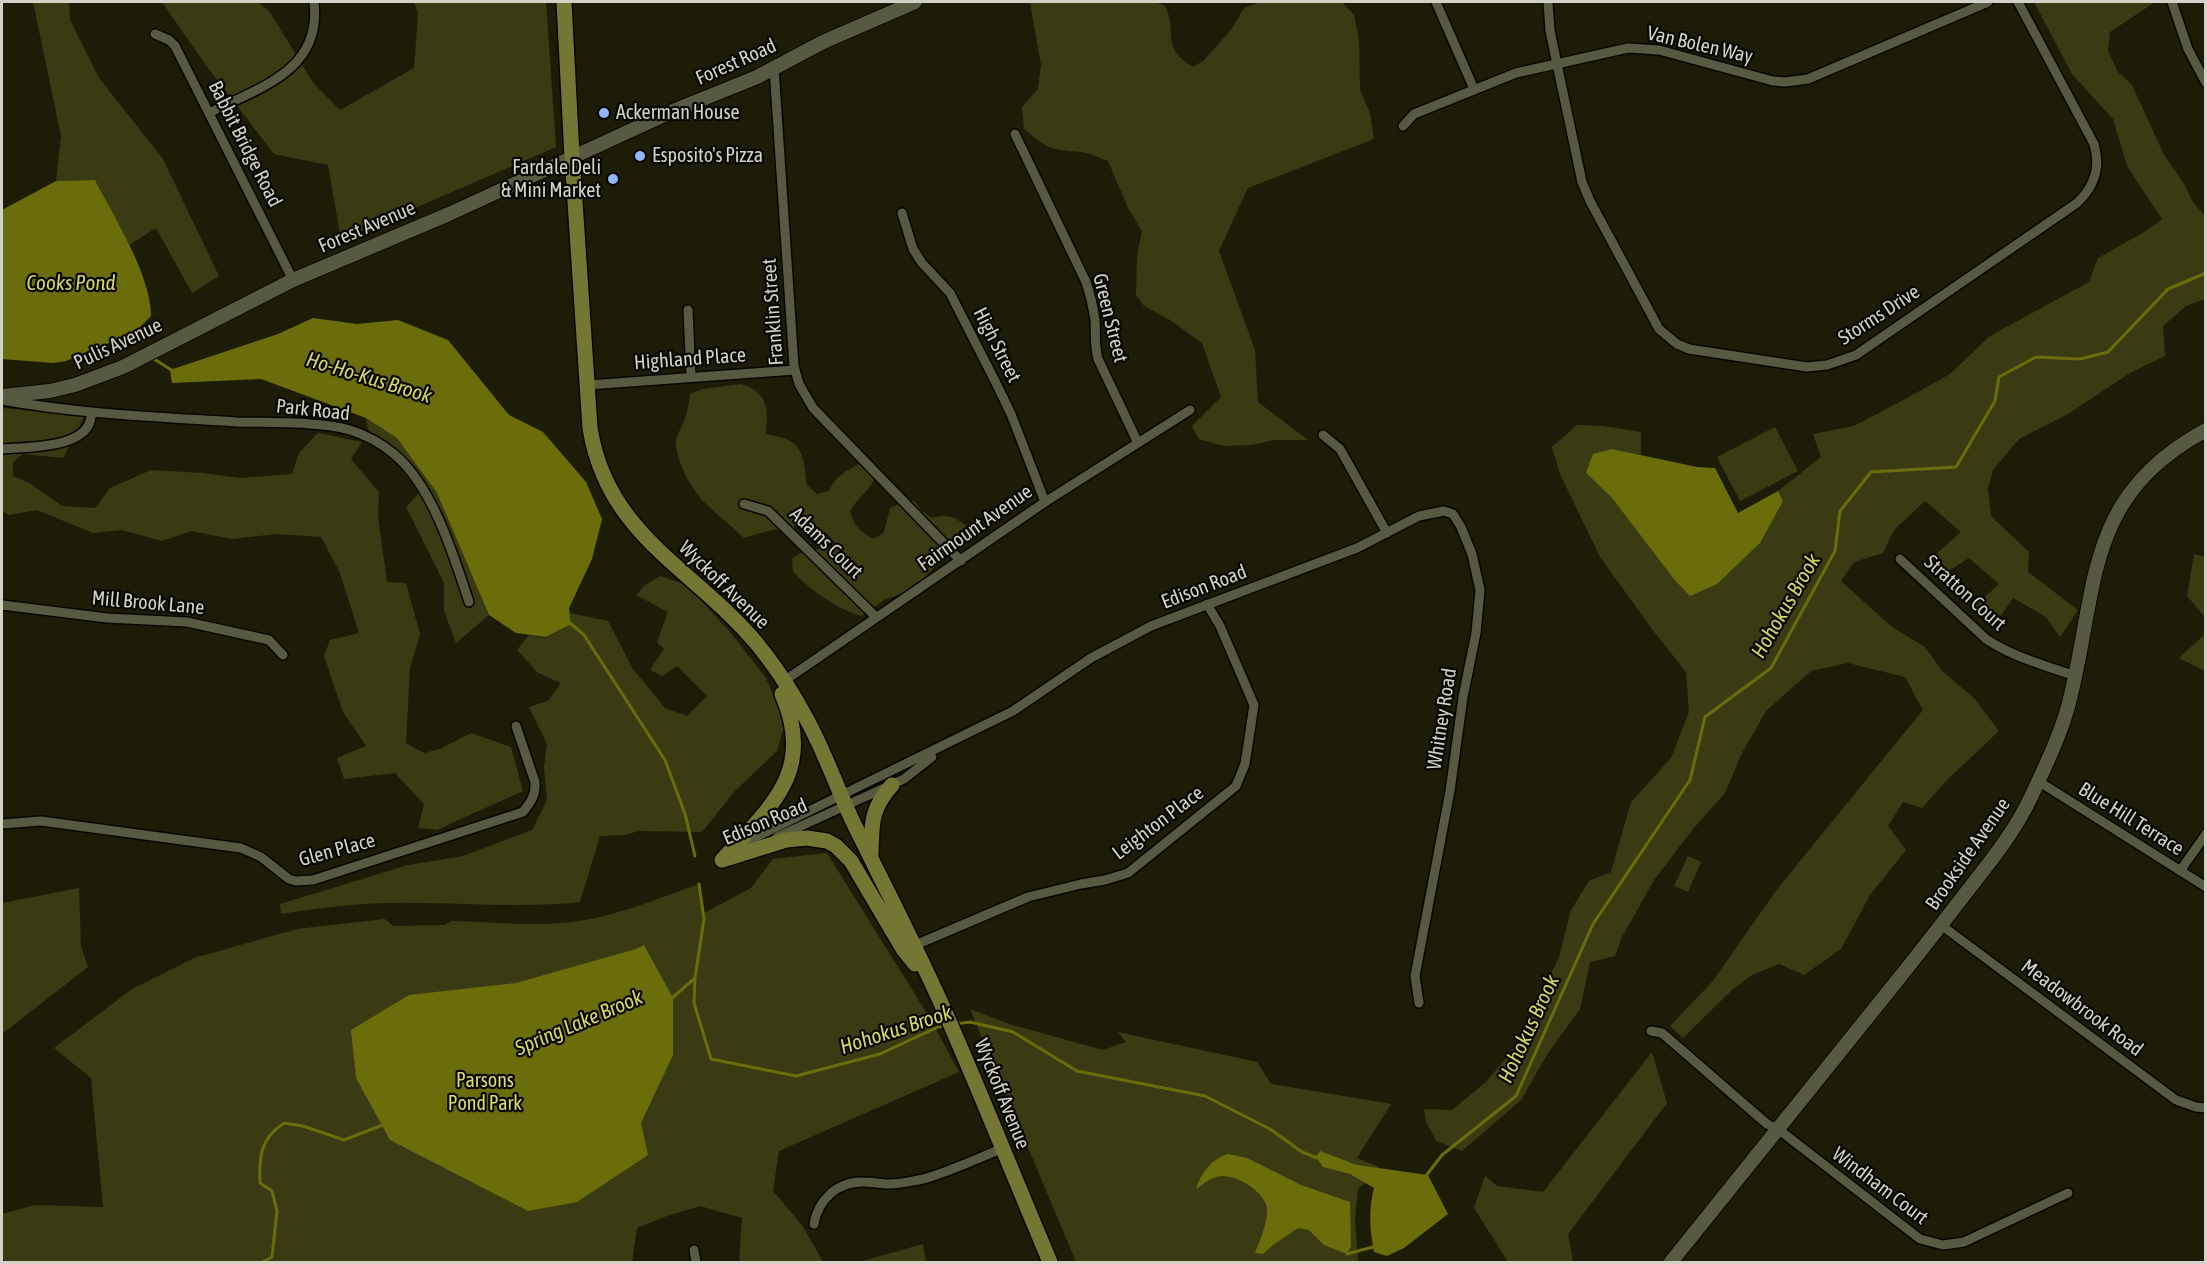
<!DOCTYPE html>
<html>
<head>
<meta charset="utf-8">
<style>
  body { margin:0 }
  #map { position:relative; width:2207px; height:1264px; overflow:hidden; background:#1d1d07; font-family:"Asap Condensed",sans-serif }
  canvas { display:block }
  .frame { position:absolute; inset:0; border:3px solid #d2d3c6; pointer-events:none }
</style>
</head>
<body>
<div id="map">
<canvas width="2207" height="1264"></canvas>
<div class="frame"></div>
</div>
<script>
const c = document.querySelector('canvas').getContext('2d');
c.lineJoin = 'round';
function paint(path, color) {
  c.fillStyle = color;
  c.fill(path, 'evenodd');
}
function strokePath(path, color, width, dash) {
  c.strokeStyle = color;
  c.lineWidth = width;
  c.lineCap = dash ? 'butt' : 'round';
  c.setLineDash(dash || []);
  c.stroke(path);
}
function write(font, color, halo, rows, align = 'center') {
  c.font = font + ' "Asap Condensed",sans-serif';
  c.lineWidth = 4.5;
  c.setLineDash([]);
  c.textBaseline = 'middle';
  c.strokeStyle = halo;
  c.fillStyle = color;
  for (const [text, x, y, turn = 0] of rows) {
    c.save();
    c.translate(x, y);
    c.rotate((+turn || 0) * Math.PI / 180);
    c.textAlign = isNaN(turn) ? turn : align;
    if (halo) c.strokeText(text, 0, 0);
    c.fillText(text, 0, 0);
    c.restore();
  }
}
paint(new Path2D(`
  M33 2H69L70 20 99 78 163 159 219 276 192 293 156 228 129 245 95 180 56 181 61 136Z
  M162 2H258L269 11 314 84 340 110 414 68 418 13 414 2H546L556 147 341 240 328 165 274 154 205 64Z
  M1030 2H1155L1165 6C1178 30 1159 47 1193 67L1203 61 1231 30 1244 8 1260 2H1342L1354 15 1359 39 1360 90 1370 113 1374 139 1248 188 1219 251 1255 350 1258 402 1308 440H1275L1251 445 1224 446 1199 439 1192 426 1221 397 1202 343 1170 320 1144 306 1136 295 1137 255 1142 231 1128 208 1108 161C1099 158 1089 152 1080 152 1049 149 1048 149 1024 129L1022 107 1038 89 1041 65Z
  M2034 2H2155L2110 32 2108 51 2118 72 2132 85 2164 155 2184 184 2193 202 2205 216V299L2186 306 2163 326 2165 356 2130 373 2068 414 2019 439 1993 470 1988 488 1991 516 2029 552 2028 572 2078 610 2060 637 2046 617 2013 598 1994 626 1974 607 1999 584 1969 558 1937 578 1927 562 1961 532 1925 501 1894 530 1883 553 1854 562 1841 581 1892 627 1925 647 1943 672 1974 698 1999 731 1946 781 1922 808 1903 802 1888 826 1906 850 1870 895 1841 949 1804 975 1779 964 1752 975 1733 989 1683 1038 1670 1026 1712 982 1778 888 1923 710 1905 677 1848 663 1811 671 1766 711 1741 755 1725 793 1693 829 1654 880 1621 939 1615 956 1590 962 1580 1009 1548 1053 1521 1100 1462 1151 1436 1141 1426 1121 1424 1109 1452 1110 1486 1082 1518 1044 1559 957 1571 910 1589 881 1611 872 1631 802 1671 758 1689 712 1686 672 1655 633 1600 557 1560 474 1552 447 1577 425 1603 426 1641 432V455L1612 449 1586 473 1612 498 1673 578 1783 501 1778 491 1821 457 1813 434 1854 426 1907 398 1950 374 1990 336 2089 282 2098 258 2146 231 2162 219 2127 166 2113 119 2072 74Z
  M741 384C769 393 768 409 766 434 773 436 784 437 790 441 806 450 804 470 807 485L817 494 829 491C837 474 849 469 866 461L877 468C875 488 861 493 850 511 854 526 860 532 874 539L884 532 890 508 901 503 914 501 922 511 932 518C947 514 954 516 966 526V539L945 555 919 584 908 591 884 600 862 616C836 609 812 591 793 572L792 559C806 547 819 551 836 545 832 539 827 532 819 528 803 521 761 533 744 538 732 526 718 516 706 504 693 492 675 460 676 442 677 433 683 425 686 416 688 409 689 401 690 394L703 389Z
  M2 408 85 415 63 458 23 454 13 462V476L31 484 62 506 95 508 110 488 151 470 202 473 240 478 292 474 299 453 318 433 362 442 351 459 379 492 378 516 387 582 406 583 420 634 410 668 406 743 424 753 440 749 471 733 511 747 523 791 437 830 418 828 424 804 395 773 344 779 337 758 366 746 343 712 324 656 330 640 359 633 340 573 321 537 277 534 231 539 192 531 162 541 122 530 93 533 37 510 9 515 2 511Z
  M366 418 397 438 437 493 489 615 456 643 444 611V583L406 507 420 492 368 429Z
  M1775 427 1798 471 1740 501 1717 457Z
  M2194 554 2205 557V617L2187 596Z
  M660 576 687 585 730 632 766 678 785 724 777 751 735 791 702 832 639 831 624 835 600 836 580 902C525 908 470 903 414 903 369 902 326 907 281 914L280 904 408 865 463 856 532 830 547 800 544 767 547 744 529 707 548 701 561 683 538 673 517 650 529 635 545 638 571 624 570 613 608 621 633 669 665 708 687 716 707 696 677 666 662 676 650 670 664 649 657 642 668 612 636 595 645 585Z
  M2205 634V671L2179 658Z
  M827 853 931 1020 959 1072 779 1151 773 1191 802 1225 823 1262H739L742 1218 700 1206 667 1216 637 1228 632 1262H7L2 1259V1214L34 1205 103 1207 91 1078 54 1048 132 989 194 958 297 929 385 919 393 926 444 925 452 921C495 922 542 928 585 920 624 913 662 897 699 884L704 913 751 888 773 859Z
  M1688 856 1701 862 1688 892 1674 886Z
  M79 888 81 946 88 967 2 1034V903Z
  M970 1009 1009 1024 1103 1050 1126 1042 1118 1032 1257 1062 1271 1084 1391 1104 1357 1158 1379 1167 1367 1182 1358 1189 1355 1219 1358 1262H1076Z
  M1652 1052 1667 1103 1568 1234 1573 1262H1508L1474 1208 1485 1176 1497 1186 1543 1192Z
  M923 1244 926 1262H859Z`), '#3a3b13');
paint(new Path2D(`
  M95 180C114 217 151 275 151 316L135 332 66 361 53 363 2 359V210L56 181Z
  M313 318 357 324 398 320 448 340 509 415 543 432 586 482 602 519 592 559 569 608 571 624 546 637 516 633 489 615 437 493 397 438 366 418 261 379 172 383 170 370 278 334Z
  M1612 449 1697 467 1715 468 1738 513 1778 491 1783 501 1760 543 1717 584 1690 596 1673 578 1612 498 1586 473 1593 454Z
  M644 945 673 998V1055L641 1123 648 1155 577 1202 528 1211 390 1140 356 1078 351 1030 409 995 516 983 636 949Z
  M1320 1151 1357 1165 1428 1175 1448 1214 1404 1248 1387 1256 1374 1252C1370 1230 1368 1210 1374 1188L1350 1174 1323 1167 1316 1157Z
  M1228 1154 1247 1158 1301 1185 1350 1202 1351 1246 1347 1254 1324 1245 1309 1230 1298 1228 1273 1245 1263 1254 1255 1253C1260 1240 1268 1223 1267 1208 1265 1191 1232 1171 1216 1177 1209 1179 1202 1185 1196 1189 1201 1173 1211 1159 1228 1154Z`), '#6b6c0a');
strokePath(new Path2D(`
  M133 331 142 341
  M154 359 173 371
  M570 623 584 635 665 760 685 814 695 856
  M699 884 704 919 695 978 694 1003 711 1059 796 1076 880 1054 938 1027 946 1026
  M671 999 695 978
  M955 1024 970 1022 1013 1032 1077 1071 1205 1096 1270 1129 1302 1152 1317 1158
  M1425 1177 1442 1155 1516 1096 1593 924 1690 780 1705 717 1771 668 1835 551 1840 511 1871 472 1956 467 1995 401 1999 377 2036 357 2080 359 2108 352 2168 289 2206 273
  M1347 1254 1373 1247
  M263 1262 272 1257 277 1211 272 1191 260 1183C259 1157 260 1139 284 1123L303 1126 344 1140 385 1124`), '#6b6c0a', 3);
const street = new Path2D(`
  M1436 2 1474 89
  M1548 2 1550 31 1582 182 1590 201 1659 329 1677 344 1689 349 1807 367 1827 365 1856 355 2077 203C2095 186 2101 167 2094 144L2018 2
  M2172 2 2188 49 2206 83
  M155 34 169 40 175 46 293 280
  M774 68 794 366 799 384 813 408 961 561
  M209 113C260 87 322 71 314 2
  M1403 126 1414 114 1516 73 1628 48 1659 50 1773 81 1785 82 1808 79 1988 2
  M1015 134 1086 282C1090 294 1093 307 1095 320 1096 334 1094 345 1098 359L1138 443
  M902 213 913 249 922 263 950 293 996 383 1011 414 1045 502
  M688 310 691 377
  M588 385 795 370
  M2 400C79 414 158 417 237 422 270 423 319 421 350 430 366 435 381 443 394 454 432 485 454 556 469 602
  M1323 435 1340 449 1387 533
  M2 449C27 447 94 449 91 412
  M744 504 768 511 876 617
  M1900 559 1986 639C2013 657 2044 665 2075 676
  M2 605 107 618 187 622 269 640 283 655
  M784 681 1045 502 1190 410
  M2038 781 2206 887
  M2 824 41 821 241 848 261 857 289 879 296 881 313 880 523 812C531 802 536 795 535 782L516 726
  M777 837 904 779 932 757
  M739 848 756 837 1013 711 1091 658 1151 626 1357 548 1419 516 1444 511 1453 514 1461 527 1472 554 1480 590 1476 633 1463 697 1450 791 1415 976 1419 1003
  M2180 871 2206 834
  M1941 925 2176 1100 2196 1107 2206 1108
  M913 946 1028 897 1081 884 1105 880 1128 873 1236 786 1245 764 1254 705 1220 626 1207 604
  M1651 1031 1662 1033 1767 1124 1778 1129 1920 1239 1943 1245 1964 1242 2068 1193
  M814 1224C818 1200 837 1182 862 1182 872 1182 881 1184 890 1184 901 1184 912 1181 923 1179 949 1172 976 1159 1001 1149
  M694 1250 696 1262`);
const secondary = new Path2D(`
  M2 396 50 391 75 385 123 367 293 280 449 214 673 111 757 77 823 42 915 2
  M1671 1262C1747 1167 1823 1072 1900 977 1924 947 1948 916 1972 885 1994 857 2016 829 2031 797 2045 767 2061 734 2069 703 2099 585 2083 497 2206 430`);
const primary = new Path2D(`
  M564 2 572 156 590 428C607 536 695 569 758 645 786 680 810 721 827 762 836 782 844 804 854 824 886 889 920 954 949 1021 984 1101 1016 1182 1050 1262
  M871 855C872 824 870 810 892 785
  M722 860 786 840 807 838 827 841 836 846 851 861 903 949 915 964
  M722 860C770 807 816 772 782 694`);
strokePath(street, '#070700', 12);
strokePath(secondary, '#070700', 16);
strokePath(primary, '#070700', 18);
strokePath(street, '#575941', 9);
strokePath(secondary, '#575941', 14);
strokePath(primary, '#747634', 15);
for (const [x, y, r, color] of [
  [604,113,6,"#8fb8fd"],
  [640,156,6,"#8fb8fd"],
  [613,179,6,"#8fb8fd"]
]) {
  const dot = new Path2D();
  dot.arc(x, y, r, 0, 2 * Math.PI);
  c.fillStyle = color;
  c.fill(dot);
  strokePath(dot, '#070702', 2);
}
write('20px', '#d2d3c6', '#070702', [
  ["Van Bolen Way",1700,45,13],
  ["Forest Road",736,62,-24],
  ["Babbit Bridge Road",245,144,63],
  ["Forest Avenue",367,227,-23],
  ["Franklin Street",773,312,-94],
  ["Storms Drive",1879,315,-33],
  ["Green Street",1110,318,76],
  ["Pulis Avenue",118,344,-25],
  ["High Street",997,345,63],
  ["Highland Place",690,359,-4],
  ["Park Road",313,410,6],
  ["Fairmount Avenue",975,528,-35],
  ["Adams Court",826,543,44],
  ["Wyckoff Avenue",724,585,44],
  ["Edison Road",1204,587,-21],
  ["Stratton Court",1965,593,42],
  ["Mill Brook Lane",148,603,5],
  ["Whitney Road",1442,719,-81],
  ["Blue Hill Terrace",2131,819,32],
  ["Edison Road",765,822,-23],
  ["Leighton Place",1158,823,-37],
  ["Glen Place",337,850,-15],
  ["Brookside Avenue",1968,854,-55],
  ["Meadowbrook Road",2082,1008,37],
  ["Wyckoff Avenue",1002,1094,68],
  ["Windham Court",1880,1186,37]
]);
write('20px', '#d2d3c6', '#070702', [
  ["Ackerman House",616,113],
  ["Esposito's Pizza",652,156],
  ["Fardale Deli",601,168,"right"],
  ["& Mini Market",601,191,"right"]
], 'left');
write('20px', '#dcde6b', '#070702', [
  ["Parsons",485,1081],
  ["Pond Park",485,1104]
]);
write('italic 21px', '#d5d864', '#070702', [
  ["Cooks Pond",71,283],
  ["Ho-Ho-Kus Brook",369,378,17],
  ["Hohokus Brook",1786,606,-60],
  ["Spring Lake Brook",579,1023,-23],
  ["Hohokus Brook",1529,1029,-65],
  ["Hohokus Brook",896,1030,-18]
]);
</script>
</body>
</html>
